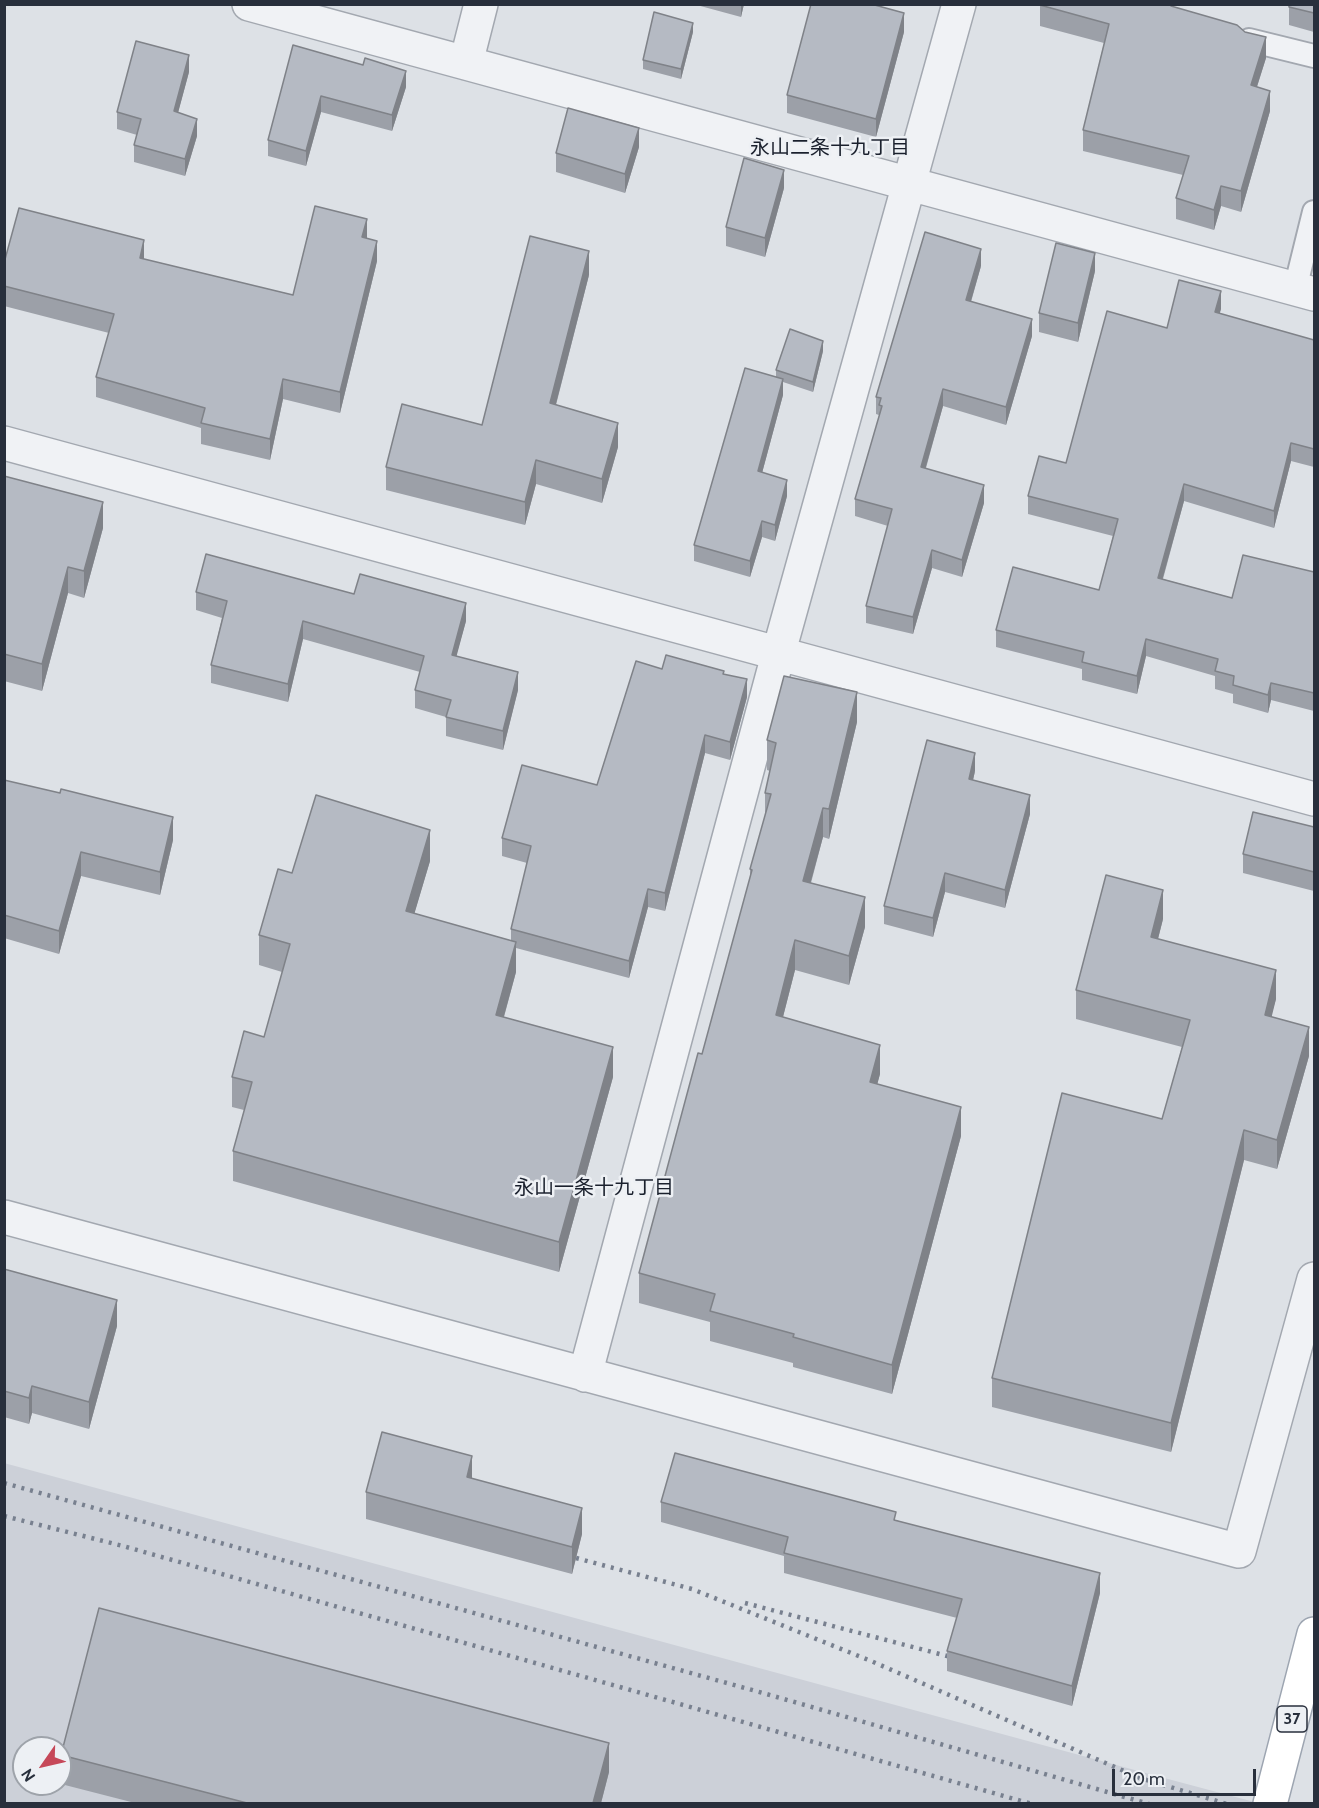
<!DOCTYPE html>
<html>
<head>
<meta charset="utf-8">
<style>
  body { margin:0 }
  #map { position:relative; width:1319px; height:1808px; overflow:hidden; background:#dde1e6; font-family:Cabin,sans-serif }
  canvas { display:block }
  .frame { position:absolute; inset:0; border:6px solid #282f3c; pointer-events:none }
  .north { position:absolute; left:12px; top:1736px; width:60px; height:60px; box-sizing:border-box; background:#edf0f4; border:2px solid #9ea3aa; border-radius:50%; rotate:236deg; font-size:16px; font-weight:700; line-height:24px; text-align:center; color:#282f3c }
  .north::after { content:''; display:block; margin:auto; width:21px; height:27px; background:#c64859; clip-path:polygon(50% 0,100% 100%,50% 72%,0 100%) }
  .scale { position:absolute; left:1112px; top:1769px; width:144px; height:27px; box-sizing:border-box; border:3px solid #282f3c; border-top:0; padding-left:8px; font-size:18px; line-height:21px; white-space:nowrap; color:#282f3c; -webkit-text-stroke:4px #edf0f4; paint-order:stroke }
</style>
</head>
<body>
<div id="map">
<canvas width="1319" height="1808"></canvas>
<div class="frame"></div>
<div class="north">N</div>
<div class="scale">20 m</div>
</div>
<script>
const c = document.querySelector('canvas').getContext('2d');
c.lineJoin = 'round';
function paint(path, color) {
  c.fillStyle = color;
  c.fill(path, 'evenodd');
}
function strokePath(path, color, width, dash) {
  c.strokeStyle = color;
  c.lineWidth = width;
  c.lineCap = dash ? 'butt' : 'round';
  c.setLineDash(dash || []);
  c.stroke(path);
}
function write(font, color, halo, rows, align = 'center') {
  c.font = font + ' Cabin,"Noto Sans JP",sans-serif';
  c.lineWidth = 5;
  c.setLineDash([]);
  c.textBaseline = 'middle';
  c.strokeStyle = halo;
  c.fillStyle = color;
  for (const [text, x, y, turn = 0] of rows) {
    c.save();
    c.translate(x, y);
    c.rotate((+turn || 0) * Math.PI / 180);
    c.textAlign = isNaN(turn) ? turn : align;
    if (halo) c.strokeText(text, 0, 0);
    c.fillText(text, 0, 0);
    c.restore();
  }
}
paint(new Path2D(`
  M4 1463 1153 1775 1258 1803H5ZM24 1748H60V1784H24Z`), '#ccd0d8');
const lane = new Path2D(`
  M1249 40 1314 56
  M1295 289 1314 212`);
const street = new Path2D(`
  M249 4 1314 294
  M466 63 481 4
  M4 443 1314 799
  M4 1217 1239 1551 1314 1279
  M585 1375 778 655 959 4`);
const primary = new Path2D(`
  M1270 1804 1314 1634`);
strokePath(lane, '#a3a8b0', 26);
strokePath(street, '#a3a8b0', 36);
strokePath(primary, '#9da5b1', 36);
strokePath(lane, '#f0f2f5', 22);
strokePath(street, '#f0f2f5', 33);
strokePath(primary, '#fff', 33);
strokePath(new Path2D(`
  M4 1483 763 1693 1149 1804
  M4 1516 123 1546 1032 1804
  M576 1558 692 1589 871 1661 1140 1778 1227 1804
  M745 1603 951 1657`), '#78808f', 4.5, [3, 6]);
paint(new Path2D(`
  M693 4H744L741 17Z
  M1040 4 1176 8 1266 58 1257 87 1270 111 1241 212 1221 206 1214 230 1176 219V198L1183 175 1083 151V130L1104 43 1040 26Z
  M1314 4V32L1289 25V7Z
  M693 32 681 79 643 69V60Z
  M904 32 876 137 787 113V95Z
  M293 45 406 87 392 131 321 112 306 166 268 156V140Z
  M189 72 178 112 197 136 185 176 134 162V145L137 135 117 129V112Z
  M639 147 625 193 556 172V153Z
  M784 188 765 257 726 246V227Z
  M367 238 377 261 340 413 283 399 270 460 201 444V428L96 397V377L109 333 4 306V263L144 259 293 295Z
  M981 266 971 302 1032 336 1006 425 943 406 926 468 984 503 962 577 932 568 913 634 866 623V606L888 526 855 516V499L879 418V415L876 414V397Z
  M1095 271 1078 342 1039 332V313Z
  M589 275 556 405 618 447 602 503 536 484 525 525 386 490V467L482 425Z
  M1221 309 1219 314 1314 340V467L1291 461 1274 528 1184 501 1163 579 1232 598 1314 572V711L1271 700 1268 713 1233 703V694L1215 689V676L1146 656 1137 694 1082 680V669L996 647V630L1099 590 1113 536 1028 514V496L1066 463 1167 328Z
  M823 351 813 392 783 382V395L762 473 787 496 775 541 762 537 750 577 694 561V545L776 377V370Z
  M4 476 103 528 84 598 68 593 42 691 4 681Z
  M196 592 354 594 466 621 456 656 518 690 503 750 446 736V717L415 708V690L420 672 303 639 288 702 211 683V665L222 618 196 610Z
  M662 669 724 674 747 697 730 760 705 753 665 911 648 907 629 978 516 948V972L504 1017 613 1077 559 1272 233 1181V1151L244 1110 232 1107V1077L264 1037 282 972 259 965V935L292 873 430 861 414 914 511 941V929L527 863 502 856V838L597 785Z
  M857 722 829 839 823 837 811 883 865 927 849 985 795 970 783 1017 880 1074 877 1084 961 1136 892 1394 793 1367V1363L710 1341V1322L639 1303V1273L702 1054 750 878V869L765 817V793L770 771 767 770V740Z
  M975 771 973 780 1030 814 1005 908 945 892 933 937 884 924V906Z
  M4 780 173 840 160 895 81 876 59 954 4 938Z
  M1314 827V891L1243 873V854Z
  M1163 919 1158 939 1276 999 1271 1016 1309 1056 1277 1169 1244 1160 1171 1452 992 1407V1378L1162 1119 1182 1047 1076 1019V990Z
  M4 1269 117 1326 89 1429 32 1413 29 1424 4 1417Z
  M472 1478 582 1534 572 1574 366 1519V1492Z
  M661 1502 896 1520 1100 1593 1072 1706 947 1671V1651L957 1618 784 1573V1556L661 1522Z
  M61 1755 609 1772 601 1803H135L61 1784Z`), '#9ca0a8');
paint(new Path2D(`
  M741 4H744L741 17Z
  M904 13V32L876 137V119Z
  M693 23V32L681 79V69Z
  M1266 37V58L1251 105V85Z
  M189 55V72L174 128V111Z
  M406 71V87L392 131V115Z
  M1270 91V111L1241 212V191Z
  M321 96V112L306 166V151Z
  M197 119V136L185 176V159Z
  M639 128V147L625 193V174Z
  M784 170V188L765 257V238Z
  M1221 186V206L1214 230V210Z
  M367 219V240L362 237Z
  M144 240V261L140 258Z
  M377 241V261L340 413V392Z
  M981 249V266L966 318V300Z
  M589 251V275L550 427V403Z
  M1095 253V271L1078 342V323Z
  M1221 291V309L1215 330V312Z
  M1032 319V336L1006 425V407Z
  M823 341V351L813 392V382Z
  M283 379V399L270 460V439Z
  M783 379V395L758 488V471Z
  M943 389V406L921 484V467Z
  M618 423V447L602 503V479Z
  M1291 443V461L1274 528V511Z
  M536 460V484L525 525V502Z
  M787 480V496L775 541V525Z
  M1184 484V501L1158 595V578Z
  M984 485V503L962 577V560Z
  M103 502V528L84 598V571Z
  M762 521V537L750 577V561Z
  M932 550V568L913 634V617Z
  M68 567V593L42 691V664Z
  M466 603V621L452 673V655Z
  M303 621V639L288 702V684Z
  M1146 639V656L1137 694V676Z
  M518 672V690L503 750V731Z
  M747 679V697L730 760V742Z
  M1271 683V700L1268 713V695Z
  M857 692V722L829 839V809Z
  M705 735V753L665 911V893Z
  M975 753V771L969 798V779Z
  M1030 795V814L1005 908V890Z
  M823 808V837L803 910V881Z
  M173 817V840L160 895V872Z
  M430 830V861L406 942V911Z
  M81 852V876L59 954V931Z
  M945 873V892L933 937V918Z
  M648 889V907L629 978V961Z
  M1163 890V919L1151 966V937Z
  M865 897V927L849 985V956Z
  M795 940V970L776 1044V1015Z
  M516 942V972L496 1045V1015Z
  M1276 970V999L1265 1044V1015Z
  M1309 1027V1056L1277 1169V1140Z
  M880 1045V1074L870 1112V1082Z
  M613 1047V1077L559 1272V1242Z
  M961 1107V1136L892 1394V1365Z
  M1244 1130V1160L1171 1452V1423Z
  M117 1300V1326L89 1429V1402Z
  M32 1386V1413L29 1424V1398Z
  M472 1456V1483L467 1477Z
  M582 1508V1534L572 1574V1547Z
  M1100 1573V1593L1072 1706V1686Z
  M609 1743V1772L601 1803H593Z`), '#7f8288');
const building = new Path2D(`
  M811 4H871L904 13 876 119 787 95Z
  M1040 4H1172L1171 6 1237 25 1245 32 1266 37 1251 85 1270 91 1241 191 1221 186 1214 210 1176 198 1189 156 1083 130 1109 24 1040 5Z
  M1289 4H1314V13L1289 7Z
  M654 12 693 23 681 69 643 60Z
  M136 41 189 55 174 111 197 119 185 159 134 145 141 119 117 112Z
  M293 45 363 65 365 58 406 71 392 115 321 96 306 151 268 140Z
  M568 108 639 128 625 174 556 153Z
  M744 158 784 170 765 238 726 227Z
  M315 206 367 219 362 237 377 241 340 392 283 379 270 439 201 423 205 408 96 377 114 314 4 286V263L19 208 144 240 140 258 293 295Z
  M925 232 981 249 966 300 1032 319 1006 407 943 389 921 467 984 485 962 560 932 550 913 617 866 606 892 509 855 499 882 406 879 405 881 398 876 397Z
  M530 236 589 251 550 403 618 423 602 479 536 460 525 502 386 467 402 404 482 425Z
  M1056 243 1095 253 1078 323 1039 313Z
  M1179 280 1221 291 1215 312 1314 340V449L1291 443 1274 511 1184 484 1158 578 1232 598 1243 555 1314 572V693L1271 683 1268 695 1233 685 1234 676 1215 671 1218 659 1146 639 1137 676 1082 662 1084 652 996 630 1013 567 1099 590 1118 519 1028 496 1039 456 1066 463 1107 311 1167 328Z
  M790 329 823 341 813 382 776 370Z
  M745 368 783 379 758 471 787 480 775 525 762 521 750 561 694 545Z
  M4 476 103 502 84 571 68 567 42 664 4 654Z
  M206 554 354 594 360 574 466 603 452 655 518 672 503 731 446 717 451 700 415 690 424 656 303 621 288 684 211 665 227 601 196 592Z
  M666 655 724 671 723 674 747 679 730 742 705 735 665 893 648 889 629 961 511 929 531 846 502 838 522 765 597 785 636 661 662 669Z
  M784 676 857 692 829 809 823 808 803 881 865 897 849 956 795 940 776 1015 880 1045 870 1082 961 1107 892 1365 793 1337 794 1334 710 1311 715 1294 639 1273 698 1053 702 1054 752 870 750 869 771 794 765 793 776 743 767 740Z
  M927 740 975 753 969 779 1030 795 1005 890 945 873 933 918 884 906Z
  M4 780 60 793 61 789 173 817 160 872 81 852 59 931 4 915Z
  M316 795 430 830 406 911 516 942 496 1015 613 1047 559 1242 233 1151 252 1082 232 1077 244 1031 264 1037 290 944 259 935 278 869 292 873Z
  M1253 812 1314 827V872L1243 854Z
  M1106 875 1163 890 1151 937 1276 970 1265 1015 1309 1027 1277 1140 1244 1130 1171 1423 992 1378 1062 1093 1162 1119 1190 1020 1076 990Z
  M4 1269 117 1300 89 1402 32 1386 29 1398 4 1391Z
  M382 1432 472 1456 467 1477 582 1508 572 1547 366 1492Z
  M675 1453 896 1512 894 1520 1100 1573 1072 1686 947 1651 962 1599 784 1553 788 1537 661 1502Z
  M99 1608 609 1743 593 1803H247L61 1755Z`);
paint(building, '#b5bac3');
strokePath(building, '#7f8288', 1.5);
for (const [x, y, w] of [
  [1292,1719,30]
]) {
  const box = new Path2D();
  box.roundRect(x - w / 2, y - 13, w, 26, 4.5);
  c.fillStyle = '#edf0f4';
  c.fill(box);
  strokePath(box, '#282f3c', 1.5);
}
write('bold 16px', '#282f3c', null, [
  ["37",1292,1719]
]);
write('20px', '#1a202d', '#edf0f4', [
  ["永山二条十九丁目",830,148],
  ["永山一条十九丁目",594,1188]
]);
</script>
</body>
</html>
